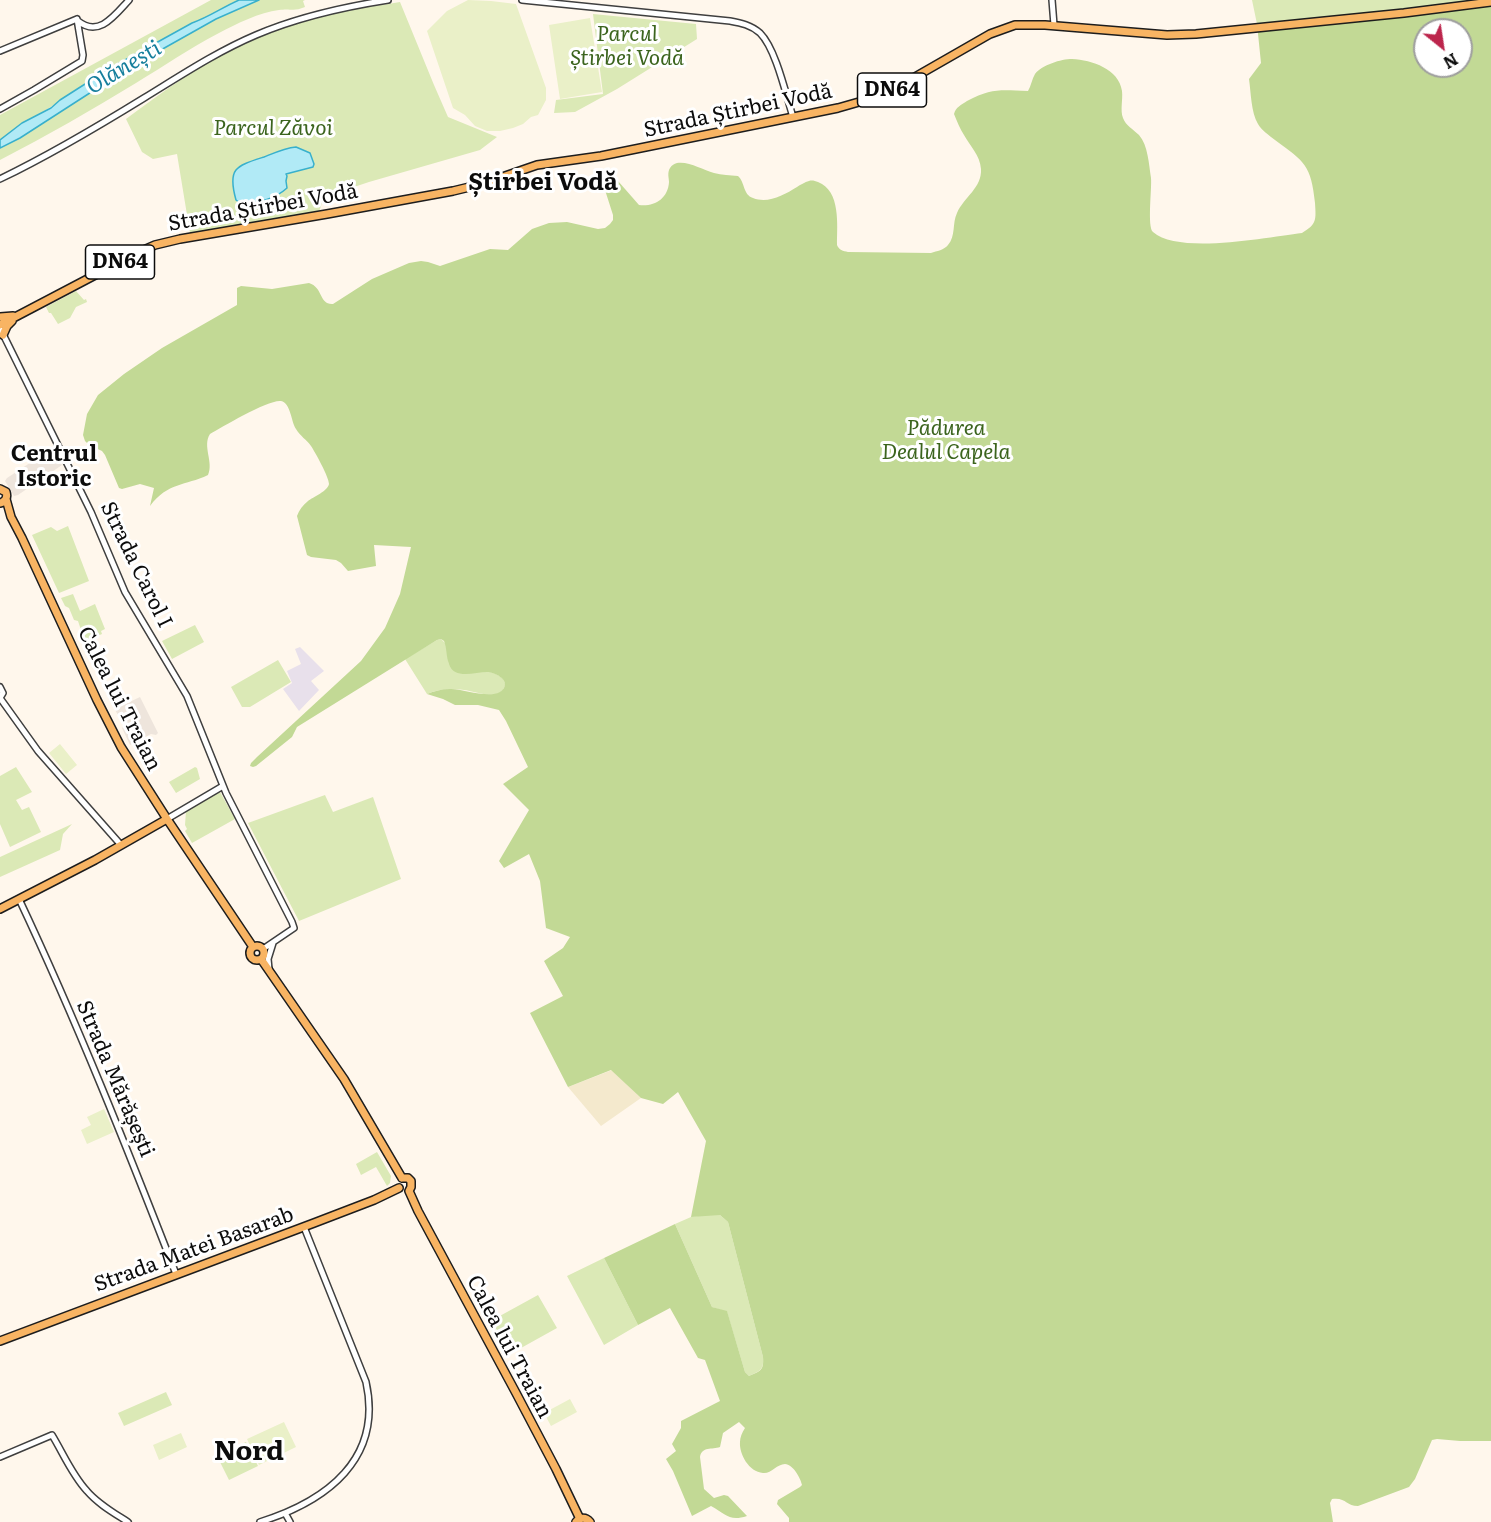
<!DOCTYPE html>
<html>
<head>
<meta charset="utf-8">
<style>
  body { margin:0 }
  #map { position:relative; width:1491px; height:1522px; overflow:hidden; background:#fff7ec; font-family:Literata,serif }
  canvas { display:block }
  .north { position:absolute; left:1413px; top:18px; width:60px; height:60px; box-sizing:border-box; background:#fff; border:2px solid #9e9e9e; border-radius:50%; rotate:150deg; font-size:16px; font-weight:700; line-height:24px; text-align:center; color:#0c0c0c }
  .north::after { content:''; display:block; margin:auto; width:21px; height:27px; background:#bc254c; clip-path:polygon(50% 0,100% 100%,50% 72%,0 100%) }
</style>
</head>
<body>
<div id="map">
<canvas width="1491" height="1522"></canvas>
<div class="north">N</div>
</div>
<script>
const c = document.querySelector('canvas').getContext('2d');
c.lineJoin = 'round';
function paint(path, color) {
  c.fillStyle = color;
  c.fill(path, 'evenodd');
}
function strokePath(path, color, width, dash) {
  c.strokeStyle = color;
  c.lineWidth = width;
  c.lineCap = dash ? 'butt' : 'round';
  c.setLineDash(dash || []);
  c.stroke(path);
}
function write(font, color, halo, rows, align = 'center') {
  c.font = font + ' Literata,serif';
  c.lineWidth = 6;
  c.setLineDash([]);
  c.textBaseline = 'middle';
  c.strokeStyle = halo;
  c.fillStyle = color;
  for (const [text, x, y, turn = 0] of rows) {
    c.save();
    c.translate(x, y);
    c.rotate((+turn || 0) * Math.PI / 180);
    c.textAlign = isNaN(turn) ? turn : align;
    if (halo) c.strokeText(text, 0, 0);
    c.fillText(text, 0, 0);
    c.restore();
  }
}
paint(new Path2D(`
  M300 647 324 671 311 681 319 690 299 711 283 689 292 683 287 671 301 664 295 649Z`), '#e8e0eb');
paint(new Path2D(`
  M612 1070 641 1098 601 1126 568 1087Z`), '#f4e9cd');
paint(new Path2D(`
  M211 0H239C223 7 209 17 192 23L107 70 0 140V115Z
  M259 0H305L303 1 305 7C293 12 291 8 279 10 260 12 236 24 219 33 190 48 164 66 136 83 92 110 46 136 0 160V148L20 138 127 69 216 19Z
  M1252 0H1473L1345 15 1257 24Z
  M400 2 434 85 448 117 497 137 480 150 369 182 351 188 322 203 319 212 190 233 177 154 153 159 142 152 126 119C180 79 238 37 305 20 336 12 368 7 400 2Z
  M593 14 696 24 697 39 617 89 575 112 554 113 556 100 603 94Z
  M76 291 84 300 86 299 87 302 76 307 70 318 58 324 51 313H49L46 307Z
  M68 526 89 581 59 593 32 535 51 527 57 531Z
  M73 594 80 611 95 604 105 629 101 631 102 634 88 640 82 641 78 635 80 634 79 632 81 630 78 621 74 620 69 608 65 606 61 598Z
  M195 625 204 642 172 659 162 641Z
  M441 639 446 644 449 664C462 667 495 669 503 679 505 682 506 685 504 688 498 701 474 691 464 690 452 688 438 689 427 694L405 659 437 640Z
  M278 660 291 682 250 707H242L231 687Z
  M16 767 32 792 16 800 22 810 29 807 41 832 10 847 0 824V776Z
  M195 767 197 768 200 779 176 793 169 782Z
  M220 792 235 819 192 843 185 831 187 829 185 825 186 811Z
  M325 795 333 812 373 797 401 879 299 921 248 823Z
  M72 824 63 834 60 850 0 877V857Z
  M377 1152 391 1176 390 1183 387 1186 376 1167 361 1175 356 1164Z
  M706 1215H720L728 1222 763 1357C764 1370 760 1371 749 1376L745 1372 727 1312 712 1307 675 1224 691 1217Z
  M604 1258 638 1325 604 1345 567 1276Z
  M538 1295 557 1328 512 1353 507 1346 502 1349 487 1323Z
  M166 1392 172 1405 124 1426 118 1413Z
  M246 1442 258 1466 229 1480 217 1456Z`), '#dbe9b6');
paint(new Path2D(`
  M1473 0H1491V1441H1460L1437 1439 1432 1440 1415 1479 1409 1487 1358 1506C1346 1506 1346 1497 1332 1499L1330 1503 1333 1522H789V1518L777 1504 778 1500 800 1487 802 1485C801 1479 793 1464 785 1464 777 1464 771 1474 763 1473 749 1472 739 1454 740 1442 740 1437 742 1433 745 1428L739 1422 723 1433 720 1447C712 1450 702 1446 700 1457L704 1489 714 1498 724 1495 728 1496 747 1516C729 1522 726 1514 711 1506L692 1516 673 1471 666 1459 676 1451 672 1444 681 1428V1421L720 1401 705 1360 698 1358 670 1308 638 1325 604 1258 675 1224 712 1307 727 1311 745 1372 749 1376C761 1371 764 1370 763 1357L728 1222 720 1215 691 1217 706 1141 678 1092 663 1104 641 1098 611 1070 568 1087 530 1013 563 996 544 961 563 948 570 937 546 928 540 881 529 854 504 868 499 861 529 810 503 784 528 767 506 721 499 710 478 705H455L443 699 427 694C434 691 442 689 450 689 462 688 496 702 504 688 509 679 494 672 487 672 475 672 454 680 449 664 446 657 447 648 444 641L441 639 437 640 297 727 292 737 256 766 253 767 250 766 251 763 257 757 361 661 385 628 400 594 411 547 374 545 376 566 348 571 341 563 336 560 311 557 307 555 297 516C299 510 303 505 308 501 313 497 328 491 329 484 329 477 315 452 311 446 307 440 300 436 296 429 291 422 291 403 281 401 269 399 222 427 210 434 202 446 214 462 208 475 185 486 168 482 150 506L154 488 140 484 122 489 119 488 105 455 102 451 89 445 85 441 83 435 87 414 98 395 124 374 162 348 237 305V288L241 286 272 289 309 283C323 287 319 305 333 304L372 279 409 263 421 261 428 262 440 266 490 249 508 250 532 229 549 223 567 222 598 229 605 228 610 224 613 220V215L605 190C607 183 611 180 618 181L639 205C654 207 668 199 669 182 669 178 667 173 670 168 672 165 674 164 677 163 689 161 703 170 714 173 722 175 730 175 738 176 745 182 743 195 753 198 768 204 784 195 797 187 800 185 805 182 809 181 812 180 815 181 818 182 841 191 837 225 837 245 839 250 843 251 848 252L931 253C937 251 944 250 948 245 956 236 952 223 957 213 964 197 982 188 981 169 980 155 970 146 964 135 960 129 957 121 954 114 956 107 961 105 967 101 992 88 1000 90 1028 91 1031 86 1032 79 1035 74 1042 65 1061 59 1072 59 1092 60 1119 69 1122 91 1123 100 1120 110 1123 118 1126 126 1133 129 1139 135 1148 145 1149 165 1151 178 1152 189 1147 227 1153 232 1179 255 1268 237 1302 233 1317 224 1316 220 1315 203 1311 165 1305 162 1275 140 1269 135 1262 131 1258 124 1251 112 1251 93 1249 79L1261 63 1257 24 1345 15ZM1425 30H1461V66H1425Z`), '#c2d995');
paint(new Path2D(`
  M468 0 491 1 516 4 546 88V100L538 115 531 117 523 124 513 128 500 131H487L475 126 465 115 453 108 427 31 447 11Z
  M590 18 602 92 560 99 549 25Z
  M60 744 77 765 66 774 49 753Z
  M104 1109 114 1132 87 1144 81 1130 91 1125 87 1117Z
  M570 1399 577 1412 551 1426 544 1413Z
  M284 1422 296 1447 259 1465 247 1439Z
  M181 1433 187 1447 159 1460 153 1445Z`), '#eaf0c8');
paint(new Path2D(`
  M51 449 62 465 18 495 14 496 5 481 7 478Z
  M114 697 119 707 140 697 158 733 156 735 151 734 130 745 122 728 126 725 124 720 121 721 110 700Z`), '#eee5dc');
const water = new Path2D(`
  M239 0H259L216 19 127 69 20 138 0 148V140L22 123 51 108 60 100 107 70 192 23C209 17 223 7 239 0Z
  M296 147 310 153 314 164 313 167 286 174 287 176 286 181 287 188C275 199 260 202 243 205L236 200C227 168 236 166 264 157 274 153 285 148 296 147Z`);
paint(water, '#b1eaf6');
strokePath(water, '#38b0cc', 1.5);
const minor = new Path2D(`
  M522 0 730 21C741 23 751 25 760 33 776 49 786 95 793 117
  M1052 0 1054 25
  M78 21C99 38 115 15 129 0
  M0 51 77 19
  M0 109 34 90 82 61 83 55 77 19
  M0 179C50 155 97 127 144 98 180 76 216 52 256 35 298 17 343 7 388 0
  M0 328 91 512 125 592 187 696 226 793 292 922 294 928 263 949
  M0 687 3 693 0 698
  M0 698 38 751 121 845
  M167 819 223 786
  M19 899C77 1022 127 1148 176 1274
  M269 969 268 959 273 943
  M0 1457 52 1435C63 1453 72 1475 87 1491 98 1504 114 1513 128 1522
  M285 1513 290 1522
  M260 1522C327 1501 383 1459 366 1382L304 1227`);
const major = new Path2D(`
  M0 317 13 316
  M0 325 139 252 155 245 180 239 327 214 453 191 482 184 537 165 601 156 838 108 866 100 894 89 990 34 1015 25H1045L1167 35 1196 34 1404 13 1491 2
  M3 335 7 326 12 321
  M0 489 6 492C8 498 5 502 0 503
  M6 499 11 517 22 538 97 700 121 747 167 819 253 947
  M0 909 95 860 167 819
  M250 953a7 7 0 1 1 14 0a7 7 0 1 1-14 0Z
  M261 959 344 1079 402 1178
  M402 1178H408L411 1181V1187L409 1191 418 1211 516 1393 556 1469 580 1519
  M0 1341 314 1223 374 1200 399 1188
  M576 1522C580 1517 586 1517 590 1522`);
strokePath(minor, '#3f3f3f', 8);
strokePath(major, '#1d1d1d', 10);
strokePath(minor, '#fff', 5);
strokePath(major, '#f8b463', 7);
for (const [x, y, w] of [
  [892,90,69],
  [120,262,69]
]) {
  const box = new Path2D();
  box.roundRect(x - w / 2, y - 17, w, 34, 4.5);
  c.fillStyle = '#fff';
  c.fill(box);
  strokePath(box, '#0c0c0c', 1.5);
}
write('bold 20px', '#0c0c0c', null, [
  ["DN64",892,90],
  ["DN64",120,262]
]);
write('italic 21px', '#3b641d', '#fff', [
  ["Parcul",627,35],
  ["Știrbei Vodă",627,59],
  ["Parcul Zăvoi",273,129],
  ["Pădurea",946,429],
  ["Dealul Capela",946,453]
]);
write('21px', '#0c0c0c', '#fff', [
  ["Strada Știrbei Vodă",738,111,-12],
  ["Strada Știrbei Vodă",263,208,-10],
  ["Strada Carol I",136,565,64],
  ["Calea lui Traian",119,699,63],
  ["Strada Mărășești",115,1079,67],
  ["Strada Matei Basarab",194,1250,-20],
  ["Calea lui Traian",509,1347,62]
]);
write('italic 22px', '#167f9d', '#fff', [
  ["Olănești",124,68,-31]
]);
write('bold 22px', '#0c0c0c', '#fff', [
  ["Centrul",54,455],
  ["Istoric",54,480]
]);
write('bold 24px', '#0c0c0c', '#fff', [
  ["Știrbei Vodă",543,183]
]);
write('bold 27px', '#0c0c0c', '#fff', [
  ["Nord",249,1452]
]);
</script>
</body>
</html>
